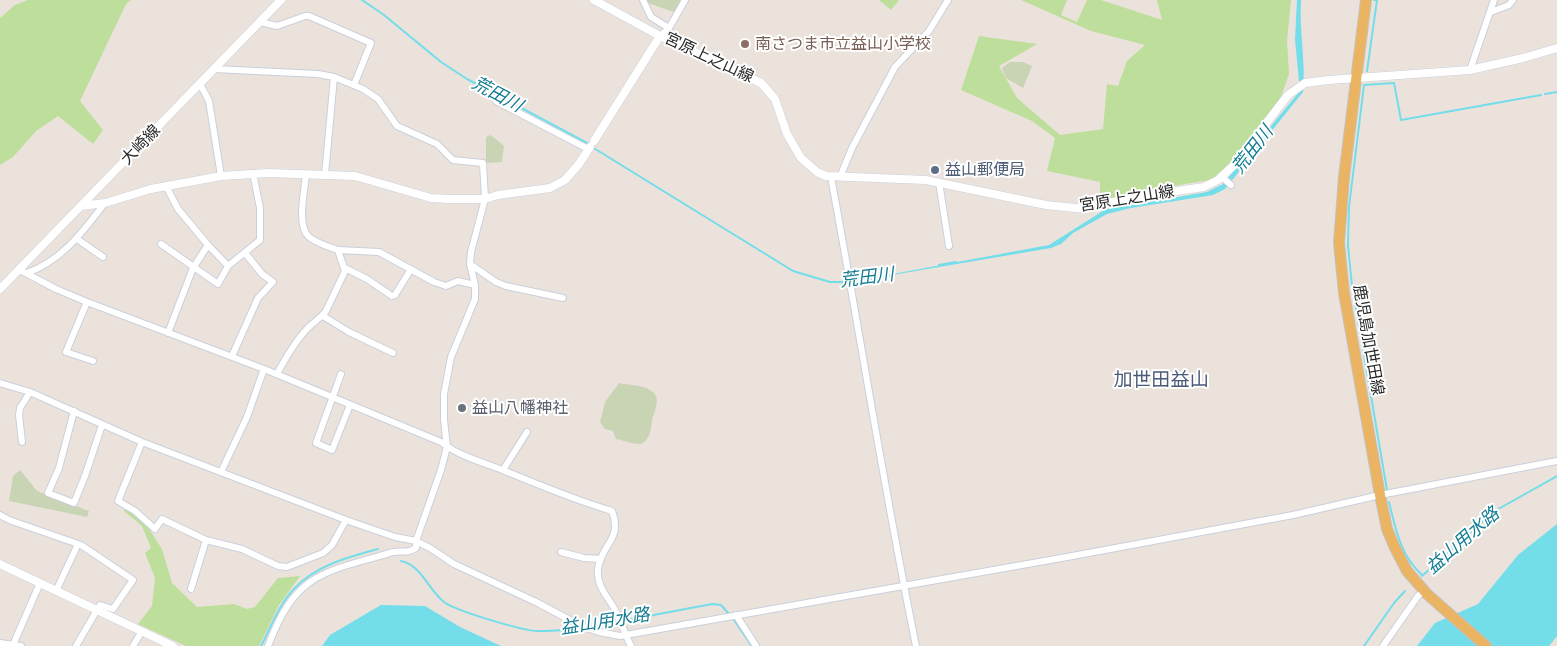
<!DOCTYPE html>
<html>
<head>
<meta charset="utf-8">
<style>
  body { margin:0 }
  canvas { display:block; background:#ebe2dc }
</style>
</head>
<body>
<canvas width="1557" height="646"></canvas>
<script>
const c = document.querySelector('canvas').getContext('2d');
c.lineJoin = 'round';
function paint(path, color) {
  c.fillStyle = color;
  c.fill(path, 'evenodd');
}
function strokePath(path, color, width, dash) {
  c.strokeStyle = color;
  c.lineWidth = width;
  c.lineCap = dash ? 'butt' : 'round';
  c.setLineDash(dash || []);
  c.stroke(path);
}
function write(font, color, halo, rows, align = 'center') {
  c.font = font + ' "Open Sans","Noto Sans JP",sans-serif';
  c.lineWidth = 4;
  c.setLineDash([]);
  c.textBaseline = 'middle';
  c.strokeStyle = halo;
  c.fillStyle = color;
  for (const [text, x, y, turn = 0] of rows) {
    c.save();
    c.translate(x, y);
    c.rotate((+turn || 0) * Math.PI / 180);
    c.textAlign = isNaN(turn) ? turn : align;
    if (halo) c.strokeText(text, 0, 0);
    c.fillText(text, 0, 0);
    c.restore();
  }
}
paint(new Path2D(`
  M28 0H131L126 4 80 101 103 130 93 144 58 116 36 131 13 157 0 165V18L15 5Z
  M879 0H899L891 10Z
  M1021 0H1067L1061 15 1077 22 1087 0H1101L1162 20 1157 0H1291L1287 41 1289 74 1281 97 1221 176 1215 179 1138 192 1100 201V182L1047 171 1055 138 1032 121 961 90 979 36 1037 44 999 66 1017 98 1060 135 1103 129 1107 84 1118 86 1127 61 1145 45 1091 31Z
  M126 508 144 521 162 549 172 583 197 607 234 604 247 609 255 607 278 578 300 576 279 605 259 646H186L138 624 152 606 155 578 145 553 151 548 142 526 124 511Z`), '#bddf9b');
paint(new Path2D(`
  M645 0H681L674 12 645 2Z
  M1010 62H1023L1032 66 1023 88 1006 78 1002 68Z
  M491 135 504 146 502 162 486 163V137Z
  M619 383C628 385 642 385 650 390 663 397 654 411 652 421 651 429 650 438 643 443 637 446 623 440 616 439L613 431 605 429 600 422 605 402Z
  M20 470 37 491 89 511 87 517 9 501 13 476Z`), '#c9d4b4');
paint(new Path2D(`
  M1297 0H1301C1299 31 1306 61 1303 92L1225 189 1213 195 1131 208 1107 214 1073 233 1061 244 1051 248 839 284 1049 245 1106 209 1207 192 1223 184 1300 91 1295 40Z
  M1557 524V636L1549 646H1417L1435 623 1478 604 1518 555Z
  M381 605 425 606 460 627 501 646H322L330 635Z`), '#73dde9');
strokePath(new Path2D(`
  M362 0 384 15 441 62 467 79 589 144
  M1367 71 1377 0H1374
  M1545 94 1557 92
  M592 147 793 271 830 282H848
  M939 265 956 262
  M853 283 892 275
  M1352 286 1348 246 1349 207 1364 85 1394 83 1401 120 1541 95
  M1354 296 1387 490
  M1389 502C1396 530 1400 555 1422 575
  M401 561C421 565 428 589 444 602 456 611 523 631 538 631 552 631 566 630 580 629
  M1422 576 1493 512 1557 476
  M732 617 751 645
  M590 627 712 604 721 605 729 614
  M261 646C271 627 279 604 294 589 316 565 349 557 378 549
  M1364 646 1394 603 1405 591`), '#73dde9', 2);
const minor = new Path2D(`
  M643 0 651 17 669 28
  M1491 12 1509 5 1513 0
  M260 22 277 26 305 16H309L371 43 354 85
  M660 36 669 28 685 0
  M214 69 318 74 334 77 363 89 378 99 397 126 437 144 453 160 483 163 485 199 471 252 470 264 475 285V299L451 357 444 394V420L447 447 441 470 416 541V548C407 554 404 550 394 552 391 552 387 554 383 555 317 573 294 578 268 646
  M1470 70 1494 0
  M200 84 209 101 221 176
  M496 101 588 149
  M325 175 334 77
  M831 177C860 333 884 490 916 646
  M840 177 852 148 895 67 929 31 948 0
  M1222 177 1231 185
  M939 182 949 246
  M166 186 178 209 208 245 228 266 260 240V208L253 173
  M77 239 103 257
  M161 244 218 284 228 266
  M338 250 379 252 434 282 446 286 458 281 475 285
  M470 264 496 282 506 286 563 298
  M345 268 367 279 392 296 395 295 411 269
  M18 269 56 289 87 302 264 369 441 442C457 455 481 462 500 469 537 484 574 500 612 511 623 540 601 544 598 569 596 588 610 598 617 614 622 625 626 636 631 646
  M27 273C63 260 83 231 105 203
  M87 302 66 352 93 361
  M323 316 349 332 393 353
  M168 333 193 268 208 245
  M232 356 258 298 273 282 262 274 245 253
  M277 374C285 359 294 343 306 330 312 323 320 319 326 311L345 271 338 250C329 247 316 243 309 237 296 226 305 189 306 174
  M341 374 316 443 332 450 350 405
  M0 383 30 392 142 442 346 520 395 537 416 541 430 548 454 564 536 602 581 626 599 632 620 636 1067 557 1293 515 1380 495 1557 461
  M74 411 59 468 48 493 74 503 85 476 102 425
  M22 442 19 415 20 408 30 392
  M142 442 118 501 135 511 155 529 162 519 206 540 242 549 278 566 287 567 323 553 332 545 346 520
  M503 470 527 432
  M221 472 247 417 264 369
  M0 515 9 520 81 545 133 580 113 609 100 605 76 646
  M561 552 584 558 601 559
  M191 589 206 540
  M56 591 78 544
  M736 615 756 646
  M0 643 21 646
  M13 645 40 583
  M133 646 142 631
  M1383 646 1418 596 1424 591`);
const tertiary = new Path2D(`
  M594 0 660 36 761 83 775 99 787 134 801 158 817 172 826 176 926 180 1046 205 1085 209 1129 198 1204 187 1218 180 1234 165 1288 95 1305 83 1329 80 1470 70 1523 58 1557 48
  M594 141 660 36
  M81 206 105 203 151 189 221 176 268 173 355 176 431 198 448 199H485L498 195 550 188 565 180 579 164 590 147
  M0 289 281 0
  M0 564 173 646`);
const primary = new Path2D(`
  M1366 0 1344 177 1339 243 1344 293 1380 495 1387 529 1395 548 1407 571 1427 594 1486 646`);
strokePath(minor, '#cad0db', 8);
strokePath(tertiary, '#cad0db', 9);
strokePath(primary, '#c3c3c3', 12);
strokePath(minor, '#fff', 6);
strokePath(tertiary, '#fff', 8);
strokePath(primary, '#eab462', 10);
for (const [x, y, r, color] of [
  [745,44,5,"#8d6e63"],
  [935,170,5,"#5c6f8a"],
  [462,408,5,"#6b7280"]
]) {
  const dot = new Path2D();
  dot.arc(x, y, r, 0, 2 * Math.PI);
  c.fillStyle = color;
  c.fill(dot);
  strokePath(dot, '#fff', 2);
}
write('16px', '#785e54', '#fff', [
  ["南さつま市立益山小学校",755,44]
], 'left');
write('16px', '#292929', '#fff', [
  ["宮原上之山線",709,58,25],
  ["大崎線",141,145,-46],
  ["宮原上之山線",1127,199,-9],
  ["鹿児島加世田線",1368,340,80]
]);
write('16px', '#4e5e75', '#fff', [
  ["益山郵便局",945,170]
], 'left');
write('16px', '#5b616d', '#fff', [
  ["益山八幡神社",472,408]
], 'left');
write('italic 18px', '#147d93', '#fff', [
  ["荒田川",497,95,28],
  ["荒田川",1253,150,-52],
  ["荒田川",867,278,-7],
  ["益山用水路",1463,541,-41],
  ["益山用水路",605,622,-9]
]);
write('19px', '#4c5b78', '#fff', [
  ["加世田益山",1161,381]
]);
</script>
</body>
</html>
